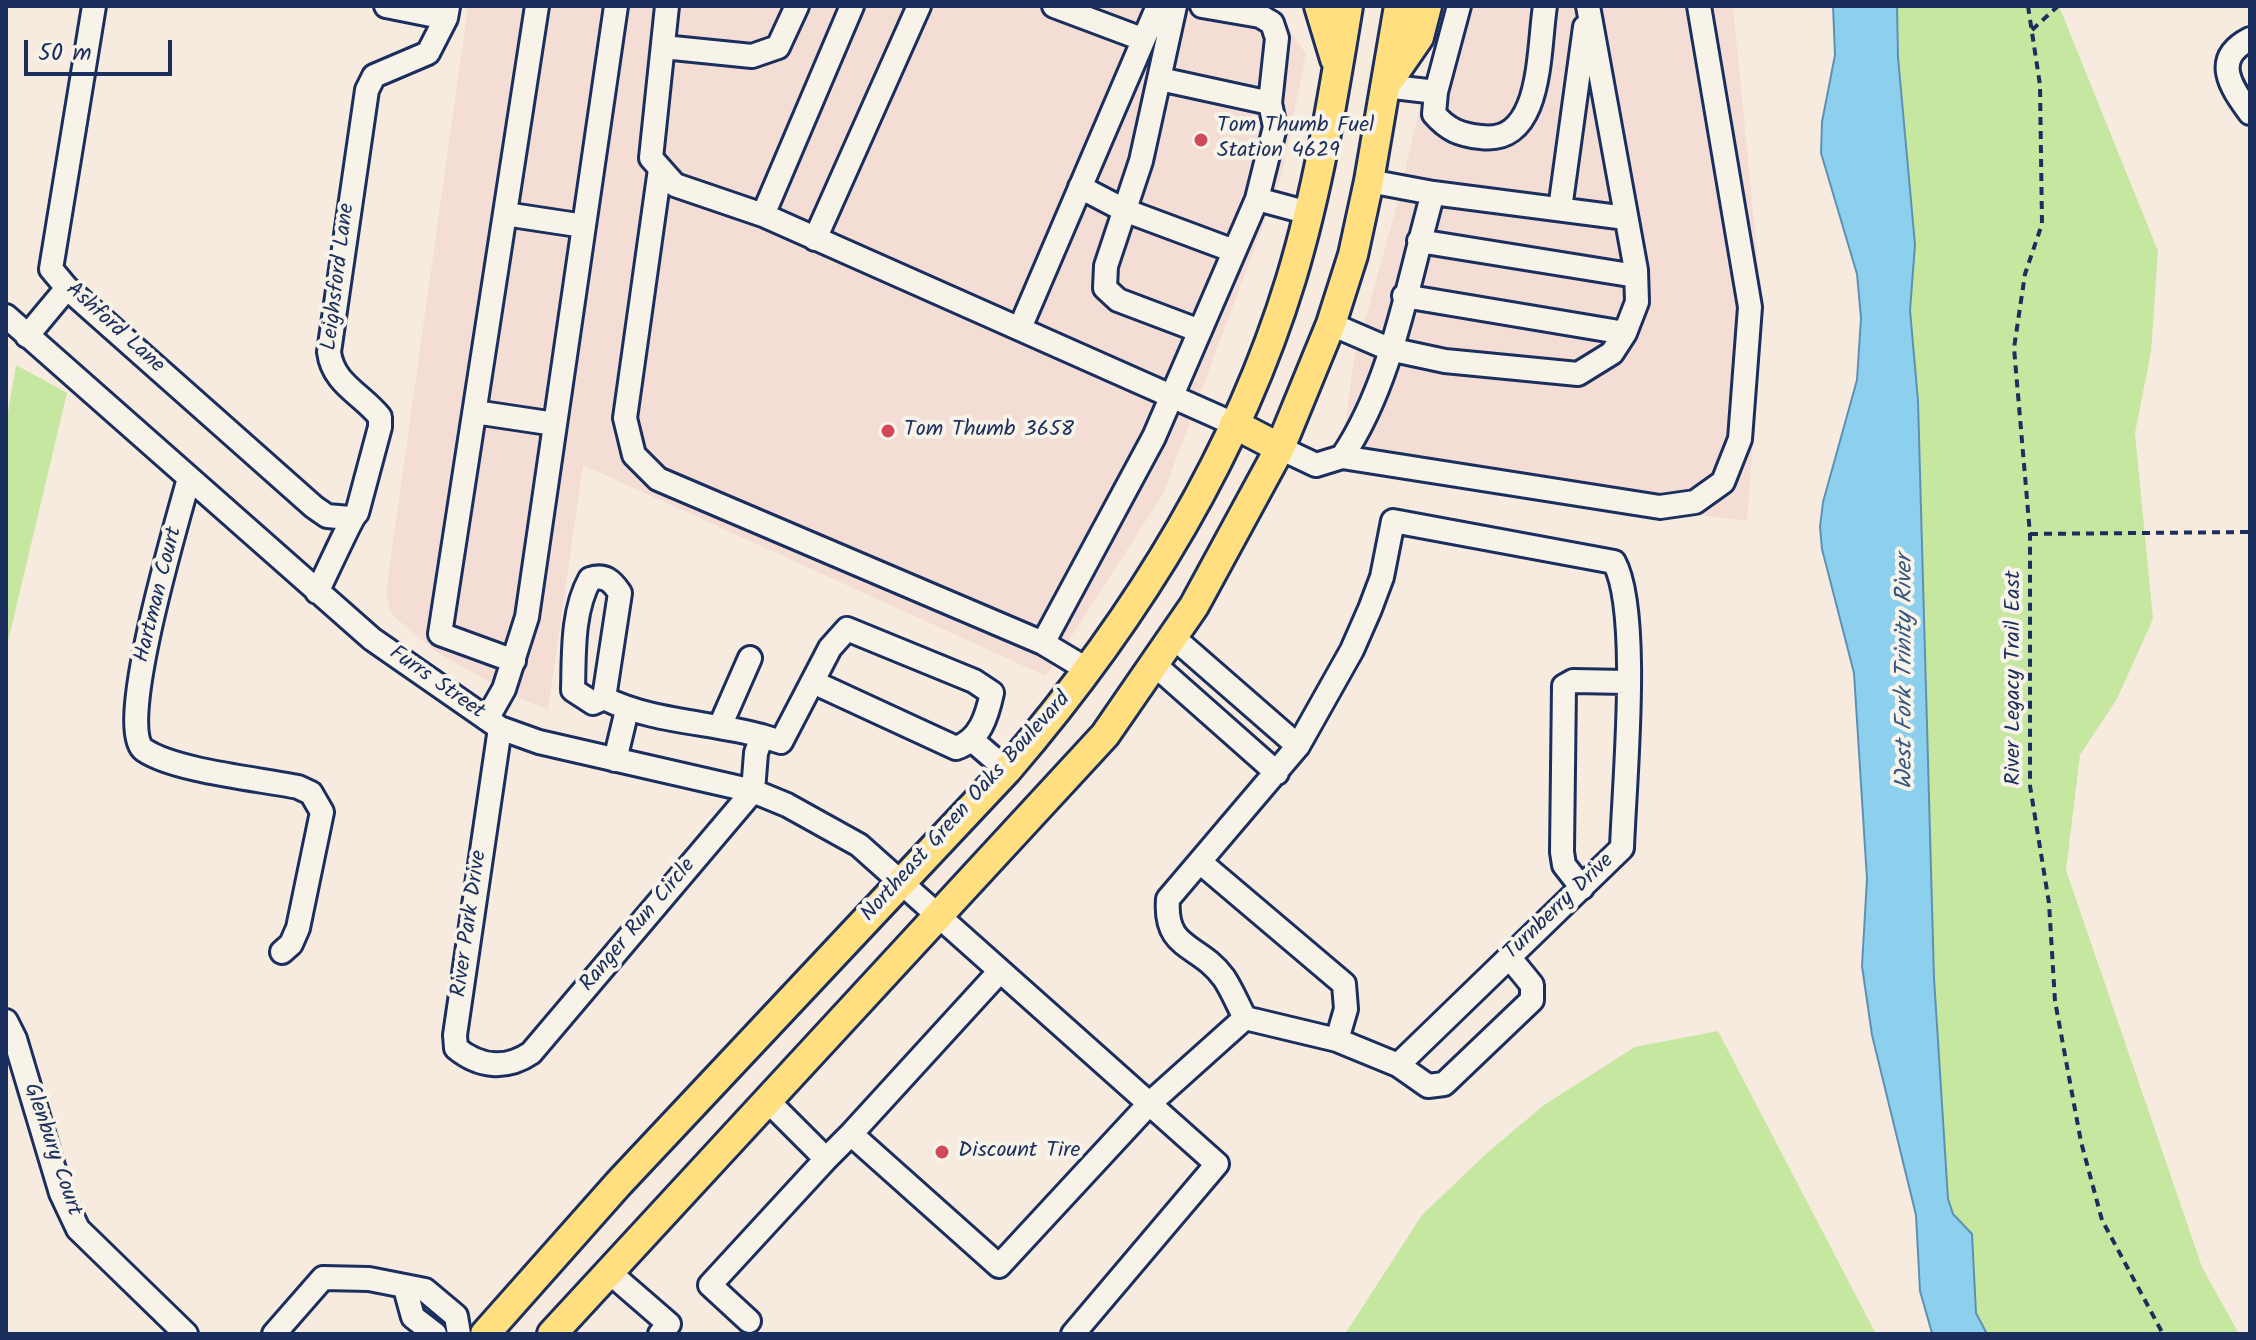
<!DOCTYPE html>
<html>
<head>
<meta charset="utf-8">
<style>
  body { margin:0 }
  #map { position:relative; width:2256px; height:1340px; overflow:hidden; background:#f7ebe0; font-family:Kalam,sans-serif }
  canvas { display:block }
  .frame { position:absolute; inset:0; border:8px solid #1b2f5e; pointer-events:none }
  .scale { position:absolute; left:24px; top:40px; width:148px; height:36px; box-sizing:border-box; border:4px solid #1b2f5e; border-top:0; padding-left:10px; font-size:24px; line-height:28px; white-space:nowrap; color:#1b2f5e; -webkit-text-stroke:6px #f7f3e8; paint-order:stroke }
</style>
</head>
<body>
<div id="map">
<canvas width="2256" height="1340"></canvas>
<div class="frame"></div>
<div class="scale">50 m</div>
</div>
<script>
const c = document.querySelector('canvas').getContext('2d');
c.lineJoin = 'round';
function paint(path, color) {
  c.fillStyle = color;
  c.fill(path, 'evenodd');
}
function strokePath(path, color, width, dash) {
  c.strokeStyle = color;
  c.lineWidth = width;
  c.lineCap = dash ? 'butt' : 'round';
  c.setLineDash(dash || []);
  c.stroke(path);
}
function write(font, color, halo, rows, align = 'center') {
  c.font = font + ' Kalam,sans-serif';
  c.lineWidth = 8;
  c.setLineDash([]);
  c.textBaseline = 'middle';
  c.strokeStyle = halo;
  c.fillStyle = color;
  for (const [text, x, y, turn = 0] of rows) {
    c.save();
    c.translate(x, y);
    c.rotate((+turn || 0) * Math.PI / 180);
    c.textAlign = isNaN(turn) ? turn : align;
    if (halo) c.strokeText(text, 0, 0);
    c.fillText(text, 0, 0);
    c.restore();
  }
}
paint(new Path2D(`
  M468 6 1274 8 1306 54 1281 177 1163 494 1046 676 583 465 548 710 508 693 435 651 391 614 386 592Z
  M1443 6H1733L1763 314 1747 521 1339 469 1354 360 1397 205Z`), '#f4ddd4');
paint(new Path2D(`
  M1897 6H2059L2158 251 2151 352 2135 433 2153 619 2117 699 2080 755 2066 870 2202 1267 2239 1334H1987L1976 1313 1972 1234 1953 1214 1948 1199 1934 978 1918 401 1910 310 1915 245 1898 57Z
  M16 365 67 393 6 650V424Z
  M1718 1031 1876 1334H1345L1422 1215 1487 1153 1544 1105 1635 1047Z`), '#c6e79f');
const water = new Path2D(`
  M1833 6H1897L1898 57 1915 245 1910 310 1918 401 1934 978 1948 1199 1953 1214 1972 1234 1976 1313 1987 1334 1932 1333 1920 1291 1916 1215 1872 1035 1862 966 1867 879 1854 673 1822 549 1820 527 1823 502 1857 380 1861 318 1857 274 1821 153 1822 122 1835 55Z`);
paint(water, '#8dd0ee');
strokePath(water, '#5f90b4', 2);
const minor = new Path2D(`
  M94 6 51 269 67 288 314 507 327 516 350 518
  M386 6 446 18 448 7
  M667 6 651 158 675 185 763 215 1234 424
  M1054 6 1142 39
  M1175 6 1141 161 1106 266 1105 288 1118 300 1200 331
  M1202 6 1260 16 1272 23 1277 38 1270 103
  M2250 39C2211 59 2231 87 2250 113
  M663 47 752 56 778 47 797 6
  M1160 79 1270 103 1275 127 1257 199
  M1385 86 1436 92 1434 114C1448 130 1460 135 1481 137 1543 145 1538 50 1545 6
  M1436 92 1459 6
  M660 169 625 418 634 455 658 479 1043 643 1088 670
  M1369 181 1433 193 1626 218
  M1080 187 1124 210 1234 251
  M1560 209 1585 27
  M505 214 584 226
  M763 215 852 6
  M815 239 919 6
  M1419 241 1636 276
  M1404 296 1625 333
  M6 316 372 639 500 728 539 742 753 791 787 805 859 845 1217 1164 1073 1334
  M1331 324 1389 349 1445 361 1578 374 1612 353 1625 333 1637 302 1636 270 1588 6
  M1020 328 1158 6
  M27 336 67 288
  M475 412 555 424
  M1280 448 1316 465 1342 457 1660 507 1695 502 1723 482 1740 439 1750 307 1699 6
  M1342 457C1393 382 1408 280 1433 193
  M189 478C179 516 114 730 144 750 175 771 259 779 298 787L311 793 322 812 298 928 291 944 282 952
  M1393 521 1614 562C1641 611 1624 785 1622 848L1398 1065 1337 1040 1245 1018C1238 1005 1232 990 1224 978 1199 943 1164 951 1168 899L1298 746 1352 650 1370 609 1382 577Z
  M317 592C324 579 351 518 357 513L380 427V417C362 394 333 384 329 352L367 90 374 76 428 53 446 18
  M1173 637 1298 746
  M1043 643 1154 437 1257 199 1309 213
  M514 661 440 634 537 6
  M1155 665 1277 773
  M604 698 620 593C612 581 605 574 590 579 572 611 574 654 573 690L593 703 604 698C651 722 711 722 762 736
  M487 719 504 689 527 617 616 6
  M721 724 750 658
  M500 728 455 1035 456 1048C479 1067 506 1070 531 1053L753 791 756 753 762 736 781 742 830 648 847 629 974 681 992 693C987 716 980 740 956 748L813 682
  M972 740 1007 770
  M615 760 627 710
  M1200 862 1344 984 1346 1009 1337 1040
  M1582 888 1564 865 1562 852 1564 686 1573 681 1627 682
  M6 1021 15 1039 61 1193 78 1229 186 1334
  M1398 1065 1428 1086 1444 1084 1532 1000V985L1510 958
  M767 1100 826 1159 851 1134 999 1266 1149 1104 1245 1018
  M851 1134 1000 971
  M609 1272 669 1324 660 1334
  M405 1288 413 1317 435 1334
  M749 1321 710 1285 826 1159
  M274 1334 323 1278 369 1279 425 1290 456 1316 459 1334`);
const major = new Path2D(`
  M1319 6 1335 59
  M1390 79 1419 37 1427 6
  M1234 424 1280 448
  M485 1334 619 1183 1007 770C1131 626 1235 462 1291 279 1318 190 1333 98 1348 6
  M552 1334 1105 735 1194 606 1280 448 1331 324 1353 255 1369 181 1399 6`);
strokePath(minor, '#1b2f5e', 28);
strokePath(major, '#1b2f5e', 34);
strokePath(new Path2D(`
  M2028 6 2040 85 2042 224 2025 274 2014 348 2030 534V786L2049 903 2055 1001 2081 1142 2102 1220 2163 1334
  M2032 30 2058 6
  M2030 534 2250 532`), '#1b2f5e', 4, [8, 6]);
strokePath(minor, '#f7f3e8', 22);
strokePath(major, '#ffdf80', 28);
for (const [x, y, r, color] of [
  [1201,140,8,"#d1495b"],
  [888,431,8,"#d1495b"],
  [942,1152,8,"#d1495b"]
]) {
  const dot = new Path2D();
  dot.arc(x, y, r, 0, 2 * Math.PI);
  c.fillStyle = color;
  c.fill(dot);
  strokePath(dot, '#f7f3e8', 3);
}
write('22px', '#1b2f5e', '#f7f3e8', [
  ["Tom Thumb Fuel",1217,127],
  ["Station 4629",1217,152],
  ["Tom Thumb 3658",904,431],
  ["Discount Tire",958,1152]
], 'left');
write('22px', '#1b2f5e', '#f7f3e8', [
  ["Leighsford Lane",340,277,-83],
  ["Ashford Lane",114,329,42],
  ["Hartman Court",160,595,-76],
  ["River Legacy Trail East",2015,678,-90],
  ["Furrs Street",436,684,35],
  ["Northeast Green Oaks Boulevard",967,808,-48],
  ["Turnberry Drive",1560,908,-44],
  ["River Park Drive",471,924,-82],
  ["Ranger Run Circle",639,926,-50],
  ["Glenbury Court",51,1150,71]
]);
write('italic 24px', '#385782', '#f7f3e8', [
  ["West Fork Trinity River",1907,672,-90]
]);
</script>
</body>
</html>
